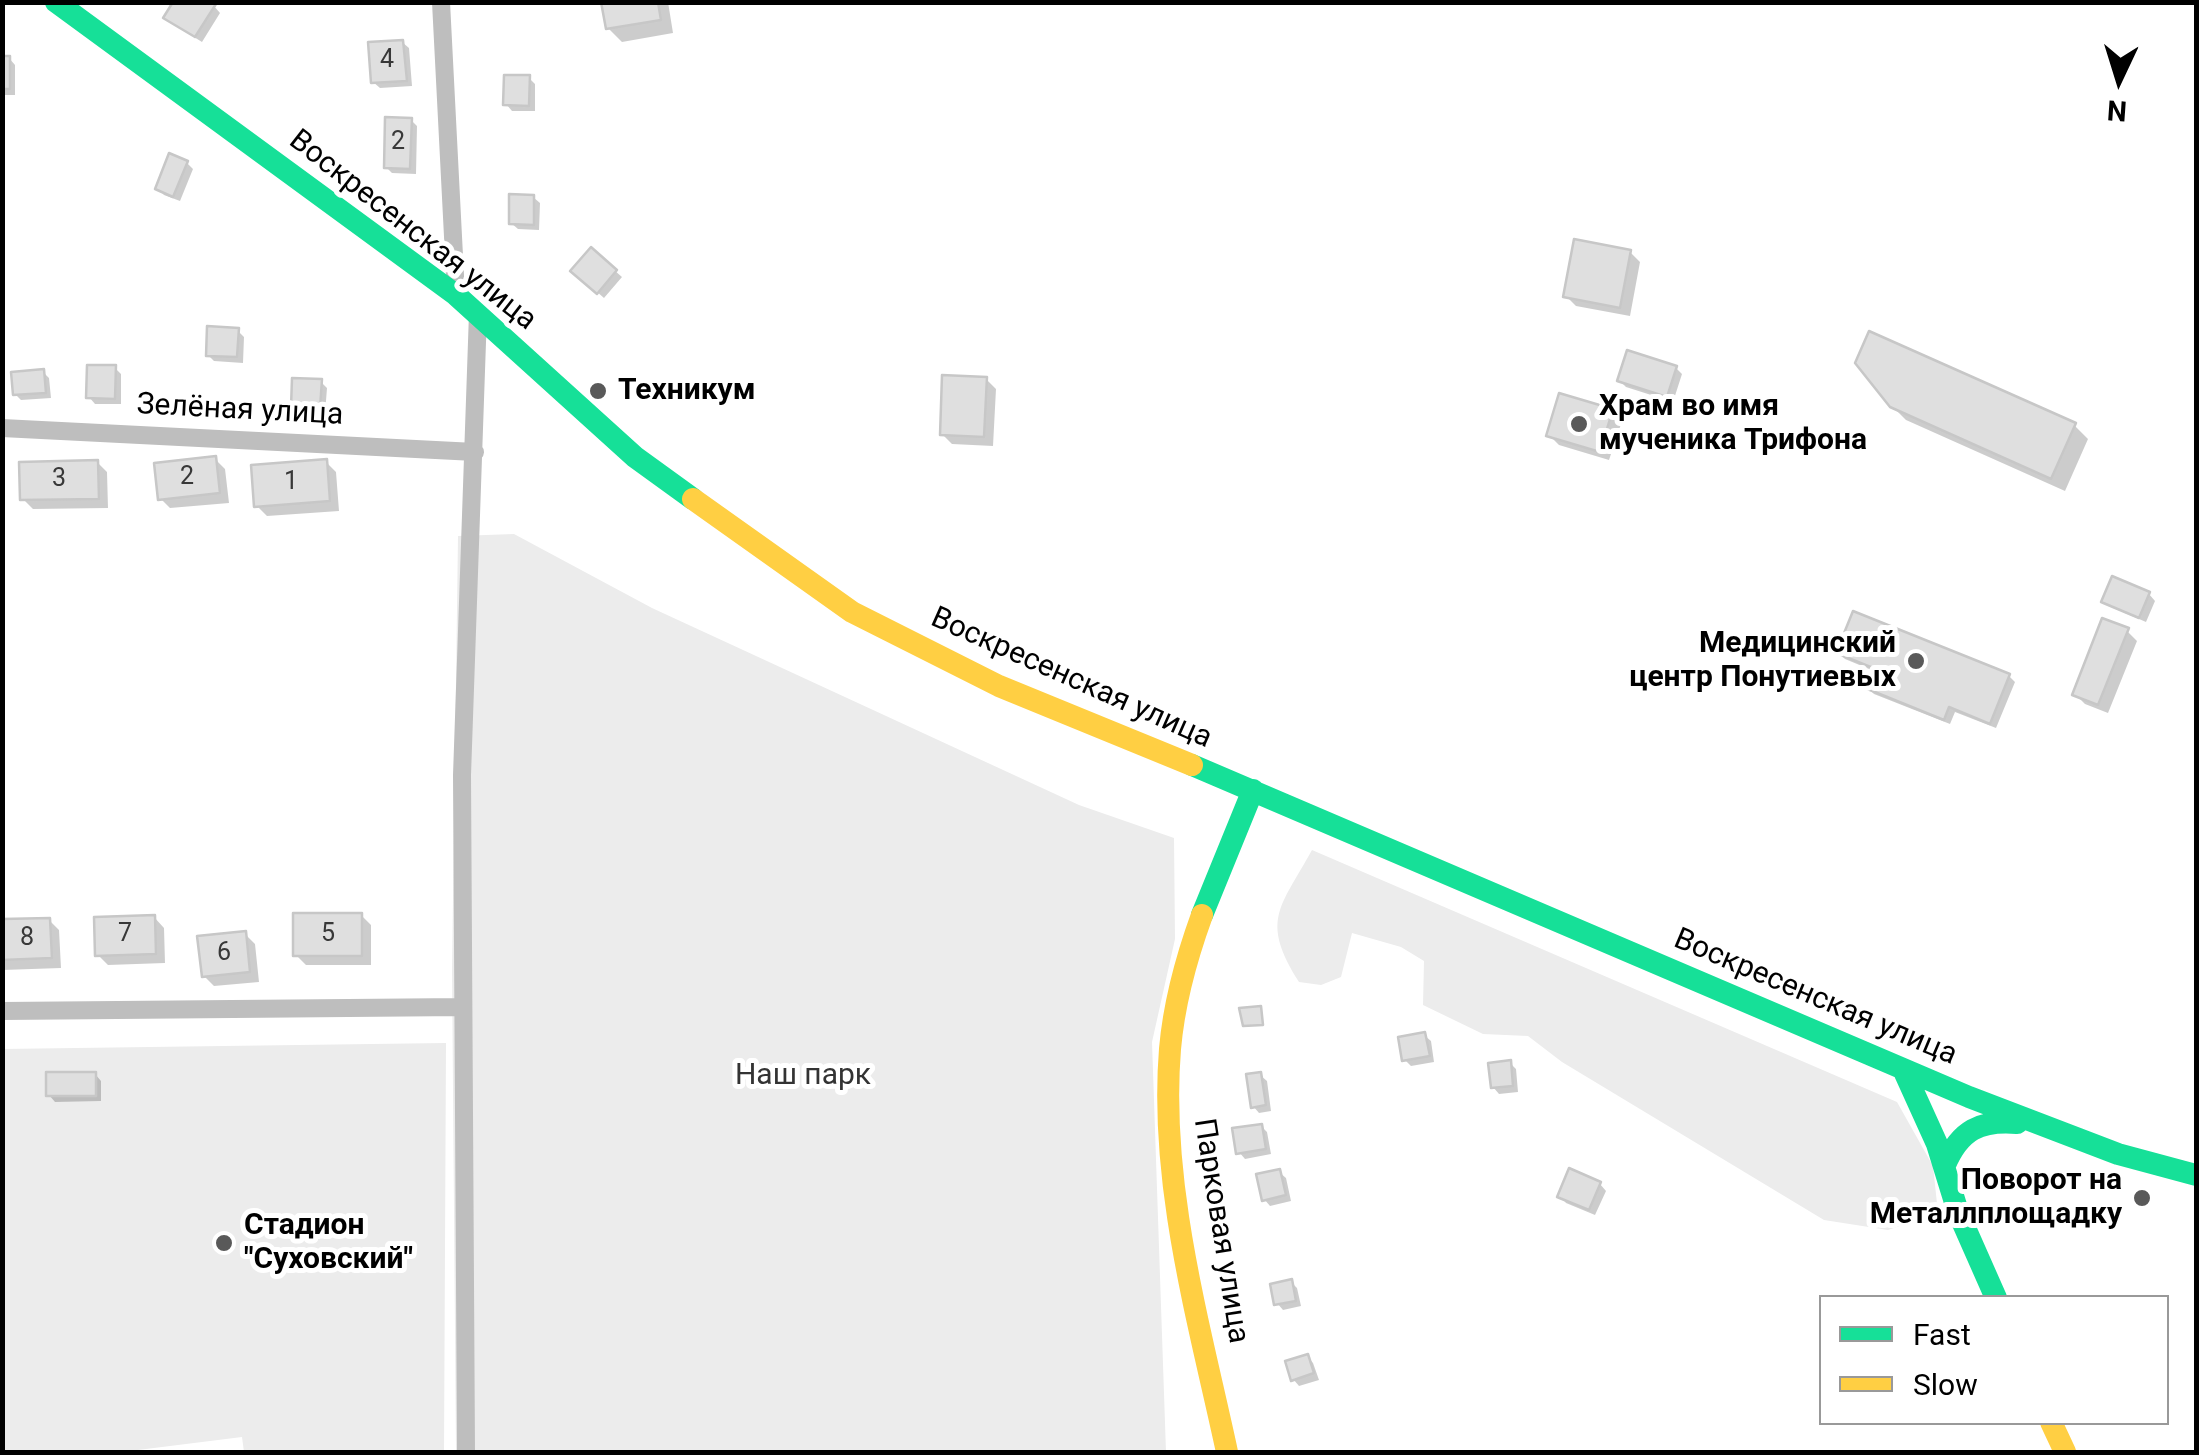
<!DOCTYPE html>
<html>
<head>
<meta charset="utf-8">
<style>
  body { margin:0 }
  #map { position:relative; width:2199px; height:1455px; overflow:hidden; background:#fff; font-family:Roboto,sans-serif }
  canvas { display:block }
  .frame { position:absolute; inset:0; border:5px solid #000; pointer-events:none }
  .legend { position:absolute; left:1819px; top:1295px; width:350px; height:130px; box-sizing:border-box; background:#fff; border:2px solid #999; margin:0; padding:12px 18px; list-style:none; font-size:30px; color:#000 }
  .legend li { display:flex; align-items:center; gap:20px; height:50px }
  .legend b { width:50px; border:2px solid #999 }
  .north { position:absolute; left:2069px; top:30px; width:100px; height:100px; -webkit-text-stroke:8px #fff; paint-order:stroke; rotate:184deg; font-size:28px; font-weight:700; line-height:40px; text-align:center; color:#000 }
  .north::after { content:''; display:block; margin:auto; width:35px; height:45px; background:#000; clip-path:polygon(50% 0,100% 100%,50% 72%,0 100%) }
</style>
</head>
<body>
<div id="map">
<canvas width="2199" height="1455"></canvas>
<div class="frame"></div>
<ul class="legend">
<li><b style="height:12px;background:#16e098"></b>Fast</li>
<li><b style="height:12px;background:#ffcf43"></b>Slow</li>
</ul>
<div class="north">N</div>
</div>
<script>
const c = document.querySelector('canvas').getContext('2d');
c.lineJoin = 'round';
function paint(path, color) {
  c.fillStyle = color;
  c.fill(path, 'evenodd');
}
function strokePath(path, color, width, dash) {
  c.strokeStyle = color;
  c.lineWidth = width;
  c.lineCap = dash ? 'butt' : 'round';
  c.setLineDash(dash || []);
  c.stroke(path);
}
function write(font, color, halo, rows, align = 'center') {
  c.font = font + ' Roboto,sans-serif';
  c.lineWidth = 10;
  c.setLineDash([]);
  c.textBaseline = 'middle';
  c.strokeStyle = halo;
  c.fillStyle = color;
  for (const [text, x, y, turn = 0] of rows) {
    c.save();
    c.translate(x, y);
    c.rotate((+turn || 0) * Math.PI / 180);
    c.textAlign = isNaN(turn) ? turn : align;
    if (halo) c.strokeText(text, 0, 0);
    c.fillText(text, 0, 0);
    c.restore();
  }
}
paint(new Path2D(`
  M514 534 652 608 1079 805 1174 838 1175 939 1152 1042 1166 1452H456L452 970 458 536Z
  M1312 850 1897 1102 1933 1166 1938 1213 1888 1230 1824 1220 1562 1062 1528 1036 1483 1034 1423 1005 1424 961 1401 947 1352 933 1341 977 1321 985 1299 982C1260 920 1280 908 1312 850Z
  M446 1043 444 1452H244L242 1437 122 1452H3L2 1049Z`), '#ececec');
paint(new Path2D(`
  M351 2H379L378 5 353 4Z
  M604 2H668L673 33 622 42 608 28Z
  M214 6 220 13 202 42 173 24Z
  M402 42 409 48 412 86 380 88 373 82Z
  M2 58H9L15 65V95H2Z
  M529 78 535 84V111H512L506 104Z
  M411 120 417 126 416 174 392 173 386 167Z
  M187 163 193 169 180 201 164 195 158 188Z
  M533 197 540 203 539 230 518 229 511 223Z
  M591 250 622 277 604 298 580 277Z
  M1630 252 1640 262 1630 316 1576 306 1566 296Z
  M238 331 244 337 243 363 214 361 208 355Z
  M115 368 121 374V404H95L89 397Z
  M1676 368 1682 374 1673 402 1626 387 1620 381Z
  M43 372 49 378 51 398 21 400 15 394Z
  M986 379 996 389 993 446 952 444 942 434Z
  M321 382 327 388 325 414 300 413 293 406Z
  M1892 406 2074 425 2088 439 2065 491 1906 420Z
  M1612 411 1622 421 1609 460 1559 445 1549 435Z
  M215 459 225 469 229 503 170 508 160 498Z
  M97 462 107 472 108 508 33 509 23 499Z
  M326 462 336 472 339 511 267 516 257 506Z
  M2149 594 2155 601 2146 622 2111 607 2104 601Z
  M2127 631 2137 641 2108 713 2085 704 2075 694Z
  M1839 653 2009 676 2015 682 1996 728 1955 712 1950 724 1874 694 1868 688 1874 671 1845 659Z
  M361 915 371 925V965H306L296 955Z
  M154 917 164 928 165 963 108 965 98 955Z
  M49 920 59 930 61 968 3 970 2 922Z
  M245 934 255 944 259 982 214 986 204 976Z
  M1424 1035 1431 1041 1434 1062 1411 1066 1405 1060Z
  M1510 1063 1516 1069 1518 1092 1499 1094 1493 1087Z
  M95 1074 101 1081V1101L55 1102 49 1095Z
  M1260 1075 1267 1081 1271 1111 1259 1113 1253 1106Z
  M1261 1126 1267 1132 1271 1154 1245 1159 1239 1152Z
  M1279 1172 1286 1178 1291 1201 1270 1206 1264 1199Z
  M1600 1184 1606 1191 1595 1215 1566 1203 1560 1196Z
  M1291 1282 1297 1288 1301 1306 1283 1310 1277 1303Z
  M1307 1356 1313 1363 1319 1380 1299 1386 1293 1379Z`), '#0003');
const building = new Path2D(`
  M173 2H213L216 4 195 37 163 18Z
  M601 2H658L661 20 606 29Z
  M403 40 407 81 371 83 368 42Z
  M2 56H10V89H2Z
  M504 75H530L529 106 503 105Z
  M385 117 412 118 410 169 384 168Z
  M169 153 188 161 173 197 155 189Z
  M509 194 534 195V225L509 224Z
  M1574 239 1631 250 1620 308 1563 297Z
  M591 247 617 270 597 294 570 271Z
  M207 326 239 328 237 357 206 356Z
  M1869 331 2076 423 2051 479 1890 407 1855 363Z
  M1627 350 1677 366 1667 397 1617 381Z
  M87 365H116L115 399 86 398Z
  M44 369 46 393 13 395 11 372Z
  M942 375 987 377 984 437 940 435Z
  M292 378 322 379 320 409 291 407Z
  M1559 393 1613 409 1600 452 1546 436Z
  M216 456 220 493 158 500 154 463Z
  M327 459 330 501 254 507 251 465Z
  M98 460 99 499 20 500 19 462Z
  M2112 576 2150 592 2139 618 2101 602Z
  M1853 611 2010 674 1990 724 1949 707 1944 720 1865 688 1873 668 1836 653Z
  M2102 618 2129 628 2098 705 2072 695Z
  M293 913H362V956H293Z
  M155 915 156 954 95 956 94 917Z
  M50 918 52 958 2 960V919Z
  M246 931 250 972 202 977 197 936Z
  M1261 1006 1263 1025 1243 1026 1239 1008Z
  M1425 1032 1430 1056 1402 1061 1398 1037Z
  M1511 1060 1513 1086 1491 1088 1488 1063Z
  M46 1072H96V1096H46Z
  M1261 1072 1266 1105 1251 1108 1246 1074Z
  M1262 1124 1266 1149 1236 1154 1232 1128Z
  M1569 1168 1601 1182 1589 1210 1557 1197Z
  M1280 1169 1286 1195 1262 1201 1256 1174Z
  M1292 1279 1296 1301 1274 1305 1270 1284Z
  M1308 1354 1314 1373 1291 1381 1285 1361Z`);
paint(building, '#dfdfdf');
strokePath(building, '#c7c7c7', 2.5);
strokePath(new Path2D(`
  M441 2 456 295
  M2 428 475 452
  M2 1011 463 1007
  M466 1452 462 775 478 313`), '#bebebe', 18);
strokePath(new Path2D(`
  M56 2 456 295 635 457 693 499
  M1192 765 1969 1097 2118 1154 2196 1175
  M1202 915 1253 790
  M1903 1069 1937 1144 1958 1212 1996 1298
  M1945 1165C1960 1130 1980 1120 2017 1123`), '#16e098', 22);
strokePath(new Path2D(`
  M693 499 852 612 999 686 1192 765
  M1202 915C1186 959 1174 1003 1170 1049 1159 1184 1199 1322 1227 1452
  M2051 1422 2065 1452`), '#ffcf43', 22);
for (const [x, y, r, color] of [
  [598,391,10,"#595959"],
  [1579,424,10,"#595959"],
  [1916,661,10,"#595959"],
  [2142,1198,10,"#595959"],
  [224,1243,10,"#595959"]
]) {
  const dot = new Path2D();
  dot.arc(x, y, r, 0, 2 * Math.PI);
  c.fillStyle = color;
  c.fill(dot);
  strokePath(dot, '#fff', 4);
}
write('25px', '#383838', null, [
  ["4",387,61],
  ["2",398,143],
  ["2",187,478],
  ["3",59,480],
  ["1",291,483],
  ["7",125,935],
  ["5",328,935],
  ["8",27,939],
  ["6",224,954]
]);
write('30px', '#000', '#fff', [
  ["Воскресенская улица",412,231,38],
  ["Зелёная улица",240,411,3],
  ["Воскресенская улица",1071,679,24],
  ["Воскресенская улица",1815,998,23],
  ["Парковая улица",1220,1231,81]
]);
write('bold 30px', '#000', '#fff', [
  ["Техникум",618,391],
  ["Храм во имя",1599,407],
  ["мученика Трифона",1599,441],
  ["Медицинский",1896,644,"right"],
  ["центр Понутиевых",1896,678,"right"],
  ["Поворот на",2122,1181,"right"],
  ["Металлплощадку",2122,1215,"right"],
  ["Стадион",244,1226],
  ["\"Суховский\"",244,1260]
], 'left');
write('30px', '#333', '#fff', [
  ["Наш парк",803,1076]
]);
</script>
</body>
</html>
